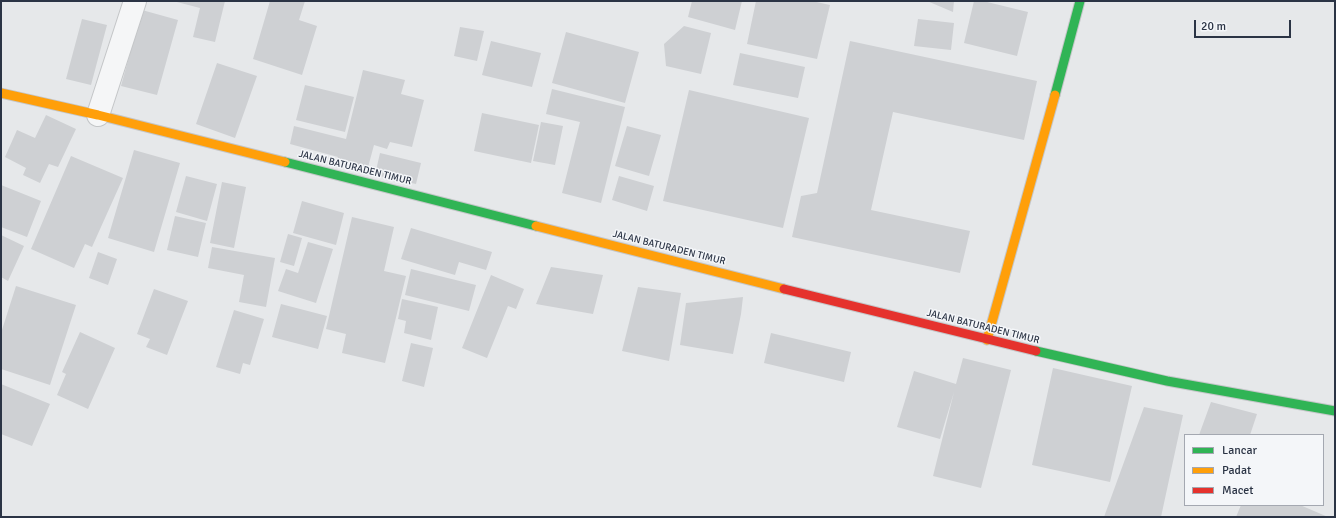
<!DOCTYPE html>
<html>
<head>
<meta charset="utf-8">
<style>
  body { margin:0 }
  #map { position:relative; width:1336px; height:518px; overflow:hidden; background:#e6e8ea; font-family:Signika,sans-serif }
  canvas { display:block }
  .frame { position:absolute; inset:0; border:2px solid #2b3445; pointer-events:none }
  .legend { position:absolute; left:1184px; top:434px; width:140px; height:72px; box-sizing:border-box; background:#f4f6f9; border:1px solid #a4a8b1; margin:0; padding:5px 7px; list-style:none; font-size:12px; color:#2b3445 }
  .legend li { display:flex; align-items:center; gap:8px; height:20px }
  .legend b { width:20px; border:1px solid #a4a8b1 }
  .scale { position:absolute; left:1194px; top:20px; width:97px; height:18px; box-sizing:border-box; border:2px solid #2b3445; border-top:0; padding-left:5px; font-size:12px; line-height:14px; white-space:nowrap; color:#2b3445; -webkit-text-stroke:3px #f4f6f9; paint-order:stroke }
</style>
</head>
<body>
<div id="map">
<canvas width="1336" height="518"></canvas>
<div class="frame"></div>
<ul class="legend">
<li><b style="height:5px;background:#30b455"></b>Lancar</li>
<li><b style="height:5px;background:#ff9f0a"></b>Padat</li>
<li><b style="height:5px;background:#e5322d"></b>Macet</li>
</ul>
<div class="scale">20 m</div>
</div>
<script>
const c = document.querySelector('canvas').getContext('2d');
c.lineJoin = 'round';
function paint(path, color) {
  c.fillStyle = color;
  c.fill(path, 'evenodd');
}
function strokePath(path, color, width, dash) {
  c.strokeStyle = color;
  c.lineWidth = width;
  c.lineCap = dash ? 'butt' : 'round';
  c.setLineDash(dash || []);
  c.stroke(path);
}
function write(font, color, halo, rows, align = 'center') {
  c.font = font + ' Signika,sans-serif';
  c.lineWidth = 3;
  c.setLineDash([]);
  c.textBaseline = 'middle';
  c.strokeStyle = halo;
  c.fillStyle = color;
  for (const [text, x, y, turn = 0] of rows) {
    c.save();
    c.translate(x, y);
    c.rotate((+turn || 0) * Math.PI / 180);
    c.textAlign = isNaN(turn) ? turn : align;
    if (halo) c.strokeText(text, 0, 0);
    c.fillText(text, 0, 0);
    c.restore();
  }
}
paint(new Path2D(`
  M173 1H225L215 42 193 37 200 8Z
  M270 1H305L299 20 317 26 302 75 253 59Z
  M692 1H742L735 30 688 17Z
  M756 1H812L830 5 817 59 747 44Z
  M927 1H954L953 12Z
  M974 1H983L1028 12 1017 56 964 43Z
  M142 10 178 20 157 95 121 86Z
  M82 19 107 25 91 85 66 79Z
  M918 19 954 23 951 50 914 46Z
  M684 26 711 33 701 74 666 66 664 44Z
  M460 27 484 31 477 61 454 56Z
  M566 32 639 52 625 103 552 83Z
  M491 41 541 53 532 87 482 75Z
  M850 41 1037 81 1024 140 893 112 871 210 970 231 960 273 792 237 801 196 817 193Z
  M740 53 805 67 798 98 733 85Z
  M217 63 257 76 235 138 196 124Z
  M363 70 405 80 401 94 424 100 412 147 390 142 387 149 374 145 367 171 336 163 338 157 290 144 294 126 346 139Z
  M305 85 354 97 345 132 296 120Z
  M552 89 625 107 601 203 562 193 580 122 546 114Z
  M689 90 809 118 783 228 663 201Z
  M482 113 539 125 531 163 474 151Z
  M46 115 76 129 58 167 49 164 40 183 23 175 26 168 5 157 17 130 35 138Z
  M541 122 563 126 555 165 533 161Z
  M627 126 661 135 649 176 615 166Z
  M134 150 180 163 154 252 108 238Z
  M380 153 421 163 416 184 375 175Z
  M71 156 123 178 92 247 85 244 74 268 31 249Z
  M186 176 217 184 207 221 176 212Z
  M619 176 654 186 647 211 612 200Z
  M222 182 246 187 234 248 210 243Z
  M1 185 41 201 27 237 1 227Z
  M302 201 344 213 336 245 293 233Z
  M175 216 206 223 198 257 167 250Z
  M352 217 394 227 384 271 406 276 385 363 342 353 346 334 326 329Z
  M411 228 492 252 486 270 459 262 455 275 401 259Z
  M288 234 302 238 294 266 280 262Z
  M1 235 24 246 8 281 1 277Z
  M308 242 333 249 316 303 278 291 286 269 298 273Z
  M212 247 275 258 266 307 239 302 244 275 208 268Z
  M98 252 117 259 108 285 89 278Z
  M551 267 603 275 593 314 536 304Z
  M411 269 476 285 469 311 405 295Z
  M491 275 524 289 516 309 508 306 487 358 462 348Z
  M16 286 76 305 50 385 1 369V333Z
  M638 287 681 293 669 361 622 351Z
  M154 289 188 301 167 355 146 347 150 339 137 334Z
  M743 297 741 314 733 354 680 345 686 303Z
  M402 299 438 307 431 340 404 333 406 321 398 319Z
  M281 304 327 316 318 349 272 337Z
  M234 310 264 319 250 365 243 363 240 374 216 367Z
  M80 332 115 348 88 409 57 395 66 374 62 372Z
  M771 333 851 352 844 382 764 363Z
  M411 343 433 348 424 387 402 381Z
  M963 358 1011 370 981 488 933 476 954 392 940 439 897 427 914 371 956 384Z
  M1053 368 1132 386 1110 482 1032 465Z
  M1 384 50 404 32 446 1 434Z
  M1211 402 1257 414 1250 435H1199Z
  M1144 407 1183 415 1161 517H1104Z
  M1241 505H1300L1328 517H1236Z`), '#ced0d3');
const street = new Path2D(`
  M98 115 135 1`);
const fast = new Path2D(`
  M1055 95 1080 1
  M285 162 536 226
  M1036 351 1167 381 1335 411`);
const slow = new Path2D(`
  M1 93 98 115 285 162
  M536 226 784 289
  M987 340 1055 95`);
const jam = new Path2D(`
  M784 289 1036 351`);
strokePath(street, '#c4c6c8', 24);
strokePath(fast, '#c4c6c8', 11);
strokePath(slow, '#c4c6c8', 11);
strokePath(jam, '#c4c6c8', 11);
strokePath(street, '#f5f6f7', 22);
strokePath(fast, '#30b455', 9);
strokePath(slow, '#ff9f0a', 9);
strokePath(jam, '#e5322d', 9);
write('10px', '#2b3445', '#f4f6f9', [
  ["JALAN BATURADEN TIMUR",355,168,14],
  ["JALAN BATURADEN TIMUR",669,248,14],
  ["JALAN BATURADEN TIMUR",983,327,14]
]);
</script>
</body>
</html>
